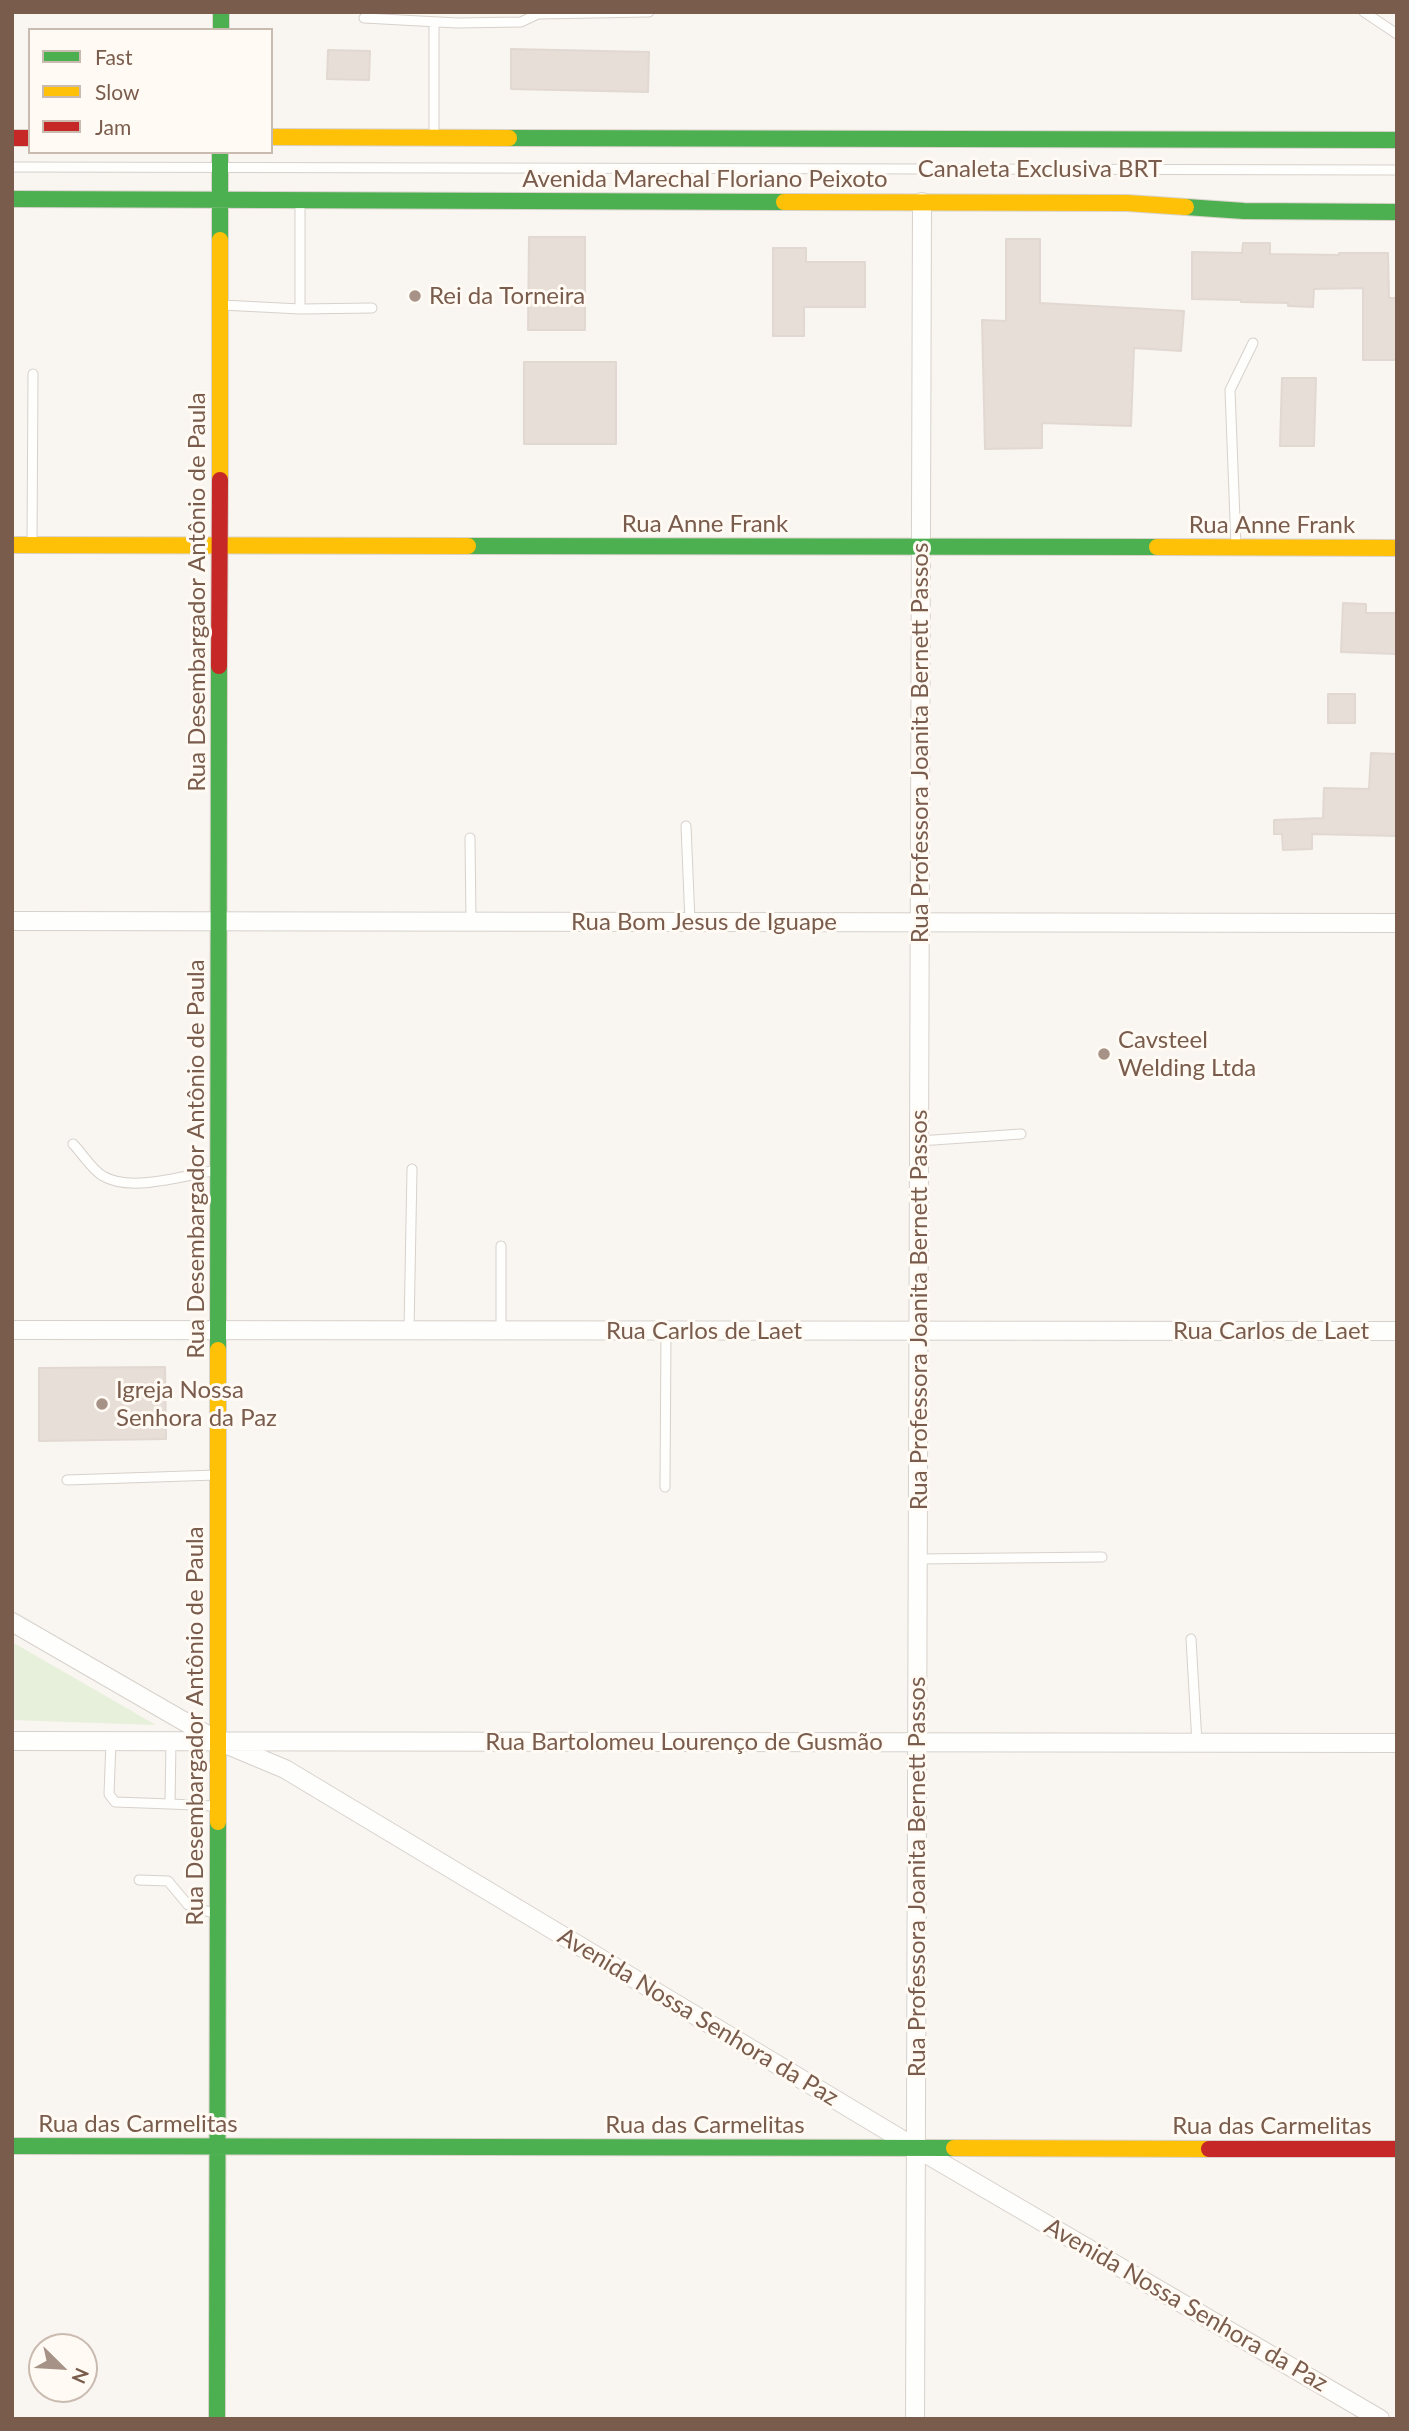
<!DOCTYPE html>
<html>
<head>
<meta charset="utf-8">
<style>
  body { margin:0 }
  #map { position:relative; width:1409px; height:2431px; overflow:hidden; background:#f9f5f0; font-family:Lato,sans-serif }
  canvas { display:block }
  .frame { position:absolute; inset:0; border:14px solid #7a5c4d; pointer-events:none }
  .legend { position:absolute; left:28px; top:28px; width:245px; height:126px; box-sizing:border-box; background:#fffaf3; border:2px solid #cabbb1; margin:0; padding:9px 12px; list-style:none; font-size:21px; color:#7a5c4d }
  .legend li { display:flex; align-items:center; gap:14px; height:35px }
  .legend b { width:35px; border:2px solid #cabbb1 }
  .north { position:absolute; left:28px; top:2333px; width:70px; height:70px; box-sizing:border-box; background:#fffaf3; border:2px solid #cabbb1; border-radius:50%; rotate:114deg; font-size:19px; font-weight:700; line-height:28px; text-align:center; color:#7a5c4d }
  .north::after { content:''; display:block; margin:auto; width:24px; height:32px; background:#a69286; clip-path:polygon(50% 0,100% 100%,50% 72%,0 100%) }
</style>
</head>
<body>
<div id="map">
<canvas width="1409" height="2431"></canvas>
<div class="frame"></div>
<ul class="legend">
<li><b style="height:9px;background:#4caf50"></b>Fast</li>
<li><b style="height:9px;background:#ffc107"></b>Slow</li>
<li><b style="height:9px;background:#c62828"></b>Jam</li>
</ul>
<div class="north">N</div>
</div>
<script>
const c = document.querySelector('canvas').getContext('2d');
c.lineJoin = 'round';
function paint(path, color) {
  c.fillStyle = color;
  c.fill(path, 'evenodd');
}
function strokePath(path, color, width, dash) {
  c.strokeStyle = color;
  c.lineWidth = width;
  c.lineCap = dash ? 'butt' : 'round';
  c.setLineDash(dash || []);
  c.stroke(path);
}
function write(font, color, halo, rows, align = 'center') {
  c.font = font + ' Lato,sans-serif';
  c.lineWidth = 6;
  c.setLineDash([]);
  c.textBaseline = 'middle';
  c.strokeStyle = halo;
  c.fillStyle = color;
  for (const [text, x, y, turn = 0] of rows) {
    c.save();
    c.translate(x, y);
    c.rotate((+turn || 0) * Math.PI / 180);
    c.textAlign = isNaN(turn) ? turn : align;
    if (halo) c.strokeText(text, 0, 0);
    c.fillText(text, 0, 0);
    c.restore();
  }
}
paint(new Path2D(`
  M12 1642 156 1725 12 1720Z`), '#e7f0db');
const building = new Path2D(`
  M511 49 649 52 648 92 511 89Z
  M328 50 370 51 369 80 327 79Z
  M529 237H585V330H528Z
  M1006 239H1040V303L1184 311 1181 351 1134 348 1131 426 1042 423V448L985 449 982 320 1006 321Z
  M1243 243H1270V254L1339 255V253H1388L1389 298H1397V360H1363V288L1314 289 1313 307 1288 306V303L1241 302V300L1192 299V252L1242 253Z
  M773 248H806V262H865V307H804V336H773Z
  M524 362H616V444H524Z
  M1282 378H1316L1314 446H1280Z
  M1343 603 1366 604V613H1397V654L1341 652Z
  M1328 694H1355V723H1328Z
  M1371 753 1397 754V836L1312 834V849L1283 850 1282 834H1274V820L1323 818 1324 788 1369 789Z
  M165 1367 166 1439 39 1441V1368Z`);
paint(building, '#e6ded7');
strokePath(building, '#e2d8d2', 2);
const lane = new Path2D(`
  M1364 12 1397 34
  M364 18 457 23 521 22 538 14 649 12
  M434 22V136
  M12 167 1397 170
  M222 305 300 309V202
  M300 309 372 308
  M32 544 33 374
  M1236 546 1230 390 1253 343
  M686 826 690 922
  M470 838 471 922
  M919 1141 1021 1134
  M73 1144C82 1153 92 1170 103 1176 131 1193 186 1175 217 1170
  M501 1246V1330
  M409 1330 412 1169
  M67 1480 216 1475
  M665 1487 666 1331
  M918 1559 1102 1557
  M1191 1639 1197 1743
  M111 1741 109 1794 115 1802 170 1804
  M171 1741 170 1804 215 1806
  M139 1880 168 1881 188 1905 216 1914`);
const street = new Path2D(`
  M12 921 1397 923
  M12 1330 1397 1331
  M12 1622 218 1741 285 1769 916 2148 1380 2419
  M12 1741 1397 1743
  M915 2419 922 202`);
const fast = new Path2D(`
  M221 12V30
  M509 138 1397 140
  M12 199 784 202
  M1186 207 1244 211 1397 212
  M220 240V152
  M468 546 1157 547
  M218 1350 219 666
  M12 2146 954 2148
  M217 2419 218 1822`);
const slow = new Path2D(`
  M271 137 509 138
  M784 202 1127 203 1186 207
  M220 480V240
  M12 545 468 546
  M1157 547 1397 548
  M218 1822V1350
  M954 2148 1209 2149`);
const jam = new Path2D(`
  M12 138H30
  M219 666 220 480
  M1209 2149H1397`);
strokePath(lane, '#d7d1cb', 11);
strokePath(street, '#d7d1cb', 20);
strokePath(fast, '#d9d2cb', 18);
strokePath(slow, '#d9d2cb', 18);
strokePath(jam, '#d9d2cb', 18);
strokePath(lane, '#fefefd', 9);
strokePath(street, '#fefefd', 18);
strokePath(fast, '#4caf50', 16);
strokePath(slow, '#ffc107', 16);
strokePath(jam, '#c62828', 16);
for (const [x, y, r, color] of [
  [415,296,7,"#a69286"],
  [1104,1054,7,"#a69286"],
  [102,1404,7,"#a69286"]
]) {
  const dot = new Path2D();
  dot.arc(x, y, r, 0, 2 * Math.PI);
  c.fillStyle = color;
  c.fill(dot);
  strokePath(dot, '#fffaf3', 2.5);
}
write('24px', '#7a5c4d', '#fffaf3', [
  ["Canaleta Exclusiva BRT",1040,169],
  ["Avenida Marechal Floriano Peixoto",705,179],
  ["Rua Anne Frank",705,524],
  ["Rua Anne Frank",1272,525],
  ["Rua Desembargador Antônio de Paula",197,592,-90],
  ["Rua Professora Joanita Bernett Passos",920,743,-90],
  ["Rua Bom Jesus de Iguape",704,922],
  ["Rua Desembargador Antônio de Paula",196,1159,-90],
  ["Rua Professora Joanita Bernett Passos",919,1310,-90],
  ["Rua Carlos de Laet",704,1331],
  ["Rua Carlos de Laet",1271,1331],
  ["Rua Desembargador Antônio de Paula",195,1726,-90],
  ["Rua Bartolomeu Lourenço de Gusmão",684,1742],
  ["Rua Professora Joanita Bernett Passos",917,1877,-90],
  ["Avenida Nossa Senhora da Paz",698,2017,31],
  ["Rua das Carmelitas",138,2124],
  ["Rua das Carmelitas",705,2125],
  ["Rua das Carmelitas",1272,2126],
  ["Avenida Nossa Senhora da Paz",1186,2305,30]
]);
write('24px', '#7a5c4d', '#fffaf3', [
  ["Rei da Torneira",429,296],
  ["Cavsteel",1118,1040],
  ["Welding Ltda",1118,1068],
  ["Igreja Nossa",116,1390],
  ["Senhora da Paz",116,1418]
], 'left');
</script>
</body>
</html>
